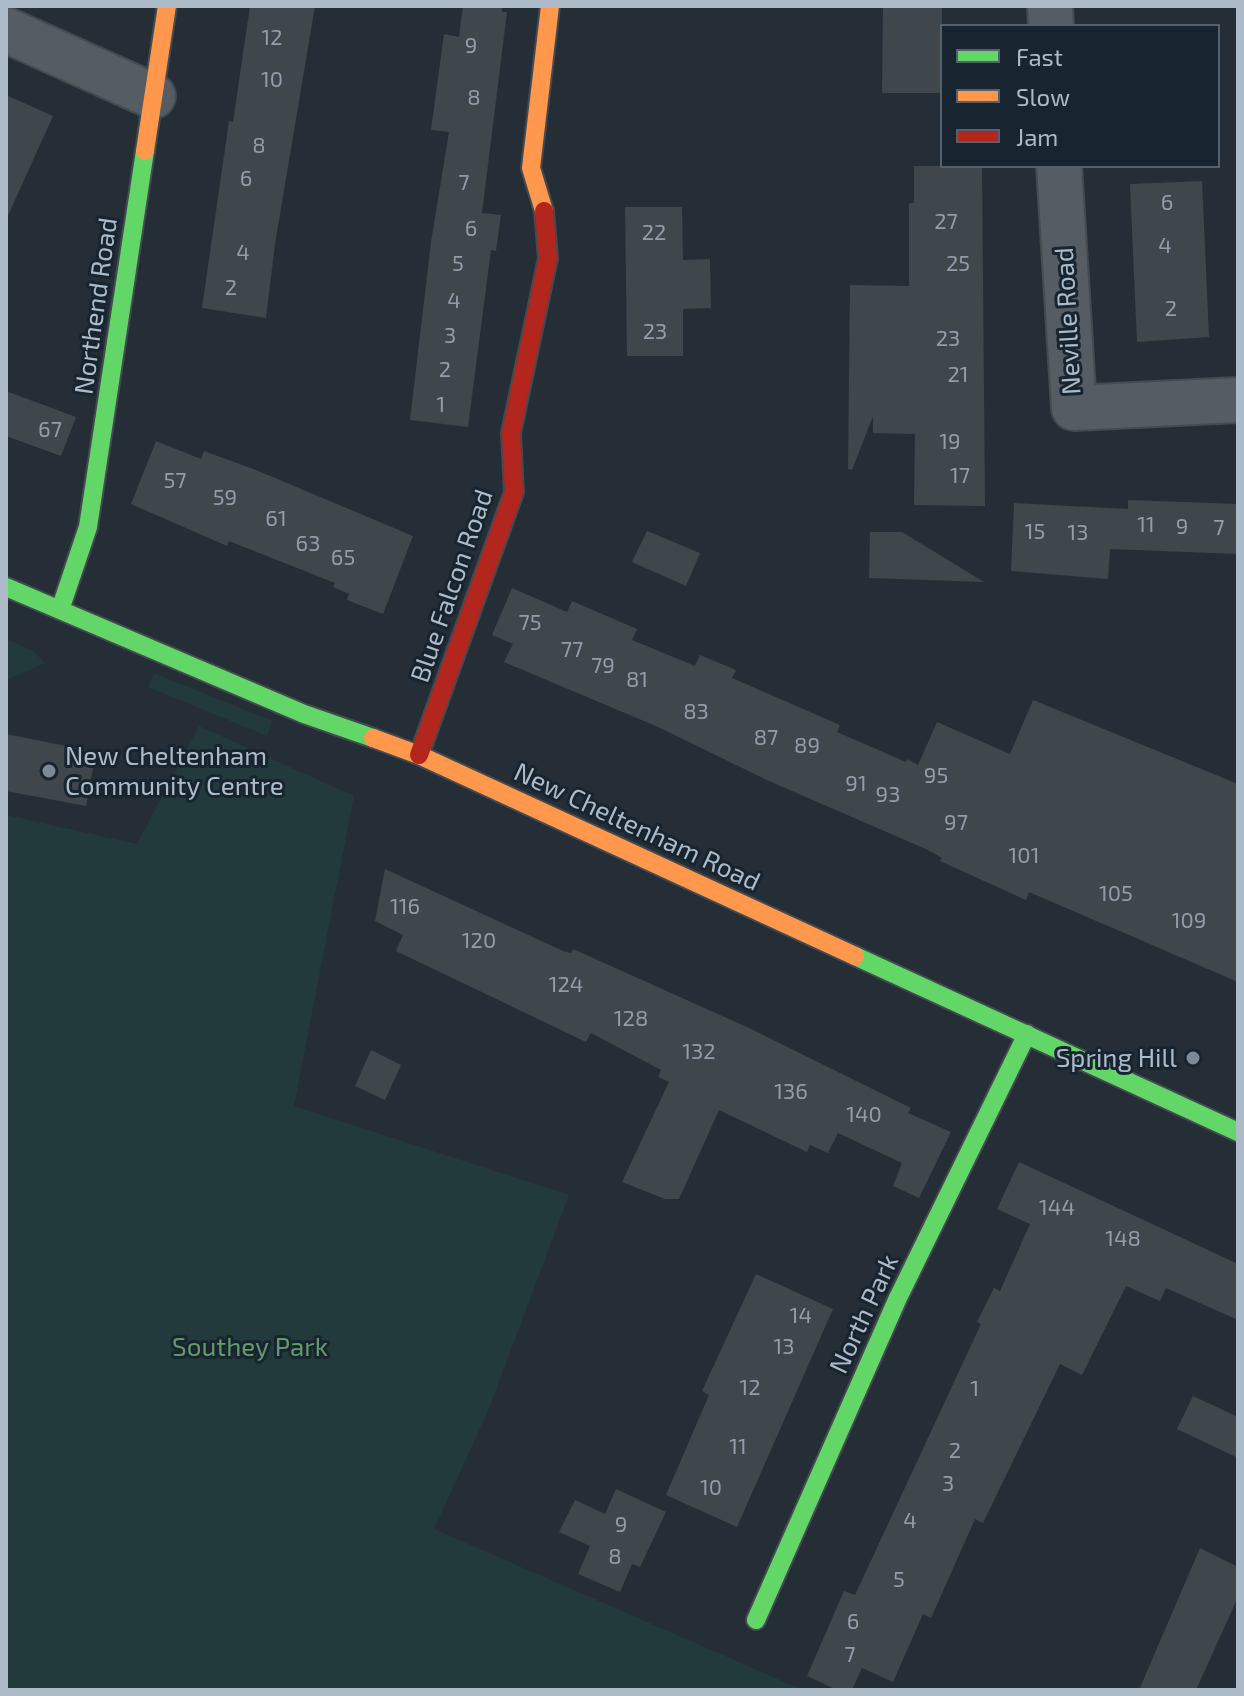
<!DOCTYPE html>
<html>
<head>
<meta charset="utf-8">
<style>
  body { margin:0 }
  #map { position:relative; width:1244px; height:1696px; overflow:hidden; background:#252e36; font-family:"Exo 2",sans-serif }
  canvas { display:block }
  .frame { position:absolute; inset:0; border:8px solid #adbac8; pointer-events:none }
  .legend { position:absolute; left:940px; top:24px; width:280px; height:144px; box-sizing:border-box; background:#182430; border:2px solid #54606d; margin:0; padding:10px 14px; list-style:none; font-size:24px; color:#adbac8 }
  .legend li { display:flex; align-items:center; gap:16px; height:40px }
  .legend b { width:40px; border:2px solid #54606d }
</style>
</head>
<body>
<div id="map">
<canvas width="1244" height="1696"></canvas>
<div class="frame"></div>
<ul class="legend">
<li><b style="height:10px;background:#63d668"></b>Fast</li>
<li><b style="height:10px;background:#ff974d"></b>Slow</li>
<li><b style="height:10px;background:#b3261e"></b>Jam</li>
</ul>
</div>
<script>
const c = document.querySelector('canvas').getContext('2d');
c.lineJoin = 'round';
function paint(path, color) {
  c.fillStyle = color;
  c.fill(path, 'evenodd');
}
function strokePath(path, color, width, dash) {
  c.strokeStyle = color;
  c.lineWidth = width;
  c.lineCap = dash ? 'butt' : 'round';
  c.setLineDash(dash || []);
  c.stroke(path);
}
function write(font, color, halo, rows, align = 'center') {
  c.font = font + ' "Exo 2",sans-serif';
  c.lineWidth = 6;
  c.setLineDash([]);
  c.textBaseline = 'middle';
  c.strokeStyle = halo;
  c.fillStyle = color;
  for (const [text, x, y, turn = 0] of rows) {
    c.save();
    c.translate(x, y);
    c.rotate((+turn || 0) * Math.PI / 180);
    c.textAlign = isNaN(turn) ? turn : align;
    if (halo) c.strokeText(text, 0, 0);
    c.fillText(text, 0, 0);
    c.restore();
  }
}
paint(new Path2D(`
  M6 639 33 651 45 663 6 680Z
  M154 673 272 721 267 736 148 687Z
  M199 726 354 796 294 1106 569 1195 488 1411 434 1529 803 1690H6V815L137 844Z`), '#223a3c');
paint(new Path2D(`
  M250 6H315L275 244 266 318 202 308 229 121 233 122Z
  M463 6H502V12H507L482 213 501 215 496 251 491 250 468 427 410 420 431 242 449 132 431 130 444 34 459 37Z
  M883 6H942V93H882Z
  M6 95 53 116 6 220Z
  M914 166H982L985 506 914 505 915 434 873 433V416L852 470 848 469 850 285 909 286V203H914Z
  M1202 181 1209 337 1137 342 1130 184Z
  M625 207H682L683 260 710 259 711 308 683 309V356H627Z
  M6 391 76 417 61 456 6 436Z
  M156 441 201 459 204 451 256 470 413 536 383 614 347 600 349 594 333 587 335 583 229 541 227 546 131 504Z
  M1128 500 1238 504V554L1110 549 1108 579 1011 571 1014 503 1128 509Z
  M647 531 700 553 686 586 632 562Z
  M870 532H902L984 582 869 578Z
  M512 588 567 612 572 601 637 629 632 640 695 666 700 655 736 670 732 678 840 725 837 732 906 762 907 759 918 765 937 722 1010 754 1033 700 1238 784V982L1029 892 1026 900 940 861 942 858 928 850 769 781 658 727 504 662 513 644 492 635Z
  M6 734 96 752 86 806 6 791Z
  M385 869 563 951 571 953 573 949 749 1028 911 1108 908 1113 951 1132 919 1198 893 1186 902 1163 838 1133 828 1153 810 1145 807 1152 719 1110 679 1199H665L622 1182 669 1082 658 1077 661 1070 591 1033 586 1042 396 951 403 935 375 921Z
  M371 1050 401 1065 385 1100 355 1086Z
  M1019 1162 1238 1264V1320L1166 1288 1160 1301 1126 1286 1082 1375 1060 1364 983 1523 975 1519 931 1618 923 1614 893 1682 862 1668 852 1690H837L807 1676 844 1591 855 1595 981 1324 977 1322 994 1288 1000 1291 1030 1224 997 1209Z
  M756 1274 833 1309 737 1527 666 1495 709 1395 702 1391Z
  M1193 1396 1238 1417V1458L1177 1429Z
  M616 1489 666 1512 640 1567 632 1564 620 1592 578 1574 590 1546 559 1532 575 1500 605 1514Z
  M1200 1548 1238 1567V1597L1196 1690H1139Z`), '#3f474d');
const street = new Path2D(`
  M1050 6 1051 26
  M6 30 153 96
  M1059 166 1074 408 1238 400`);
const fast = new Path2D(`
  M6 587 304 714 373 738
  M60 610 88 527 145 151
  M855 956 1238 1132
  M756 1620 897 1300 1027 1034`);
const slow = new Path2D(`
  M145 151 167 6
  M544 211 531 168 550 6
  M373 738 419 755 855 956`);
const jam = new Path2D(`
  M419 755 514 492 511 433 548 258 544 211`);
strokePath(street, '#434a50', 48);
strokePath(fast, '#434a50', 22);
strokePath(slow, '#434a50', 22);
strokePath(jam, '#434a50', 22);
strokePath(street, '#555c64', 44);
strokePath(fast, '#63d668', 18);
strokePath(slow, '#ff974d', 18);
strokePath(jam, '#b3261e', 18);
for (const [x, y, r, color] of [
  [49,771,8,"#7d8995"],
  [1193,1058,8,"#7d8995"]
]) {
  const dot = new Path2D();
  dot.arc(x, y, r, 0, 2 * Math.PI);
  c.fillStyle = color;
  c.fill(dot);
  strokePath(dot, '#182430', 3);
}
write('22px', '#929da9', null, [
  ["12",272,38],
  ["9",471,46],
  ["10",272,80],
  ["8",474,98],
  ["8",259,146],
  ["6",246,179],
  ["7",464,183],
  ["6",1167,203],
  ["27",946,222],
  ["6",471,229],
  ["22",654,233],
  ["4",1165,246],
  ["4",243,253],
  ["5",458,264],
  ["25",958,264],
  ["2",231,288],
  ["4",454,301],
  ["2",1171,309],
  ["23",655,332],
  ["3",450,336],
  ["23",948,339],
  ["2",445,370],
  ["21",958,375],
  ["1",441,405],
  ["67",50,430],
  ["19",950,442],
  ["17",960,476],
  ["57",175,481],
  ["59",225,498],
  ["61",276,519],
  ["11",1146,525],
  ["9",1182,527],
  ["7",1219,528],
  ["15",1035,532],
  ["13",1078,533],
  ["63",308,544],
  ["65",343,558],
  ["75",530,623],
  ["77",572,650],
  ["79",603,666],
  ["81",637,680],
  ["83",696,712],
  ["87",766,738],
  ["89",807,746],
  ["95",936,776],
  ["91",856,784],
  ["93",888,795],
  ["97",956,823],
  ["101",1024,856],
  ["105",1116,894],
  ["116",405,907],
  ["109",1189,921],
  ["120",479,941],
  ["124",566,985],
  ["128",631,1019],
  ["132",699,1052],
  ["136",791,1092],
  ["140",864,1115],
  ["144",1057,1208],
  ["148",1123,1239],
  ["14",801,1316],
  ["13",784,1347],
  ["12",750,1388],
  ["1",975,1389],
  ["11",738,1447],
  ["2",955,1451],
  ["3",948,1484],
  ["10",711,1488],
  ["4",910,1521],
  ["9",621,1525],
  ["8",615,1557],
  ["5",899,1580],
  ["6",853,1622],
  ["7",850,1655]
]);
write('26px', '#adbac8', '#182430', [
  ["Northend Road",96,306,-82],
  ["Neville Road",1068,321,-93],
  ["Blue Falcon Road",452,586,-71],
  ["New Cheltenham Road",637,827,25],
  ["North Park",864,1314,-65]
]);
write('26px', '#adbac8', '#182430', [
  ["New Cheltenham",65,756],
  ["Community Centre",65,786],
  ["Spring Hill",1177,1058,"right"]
], 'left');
write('26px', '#629b6a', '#182430', [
  ["Southey Park",250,1347]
]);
</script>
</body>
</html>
